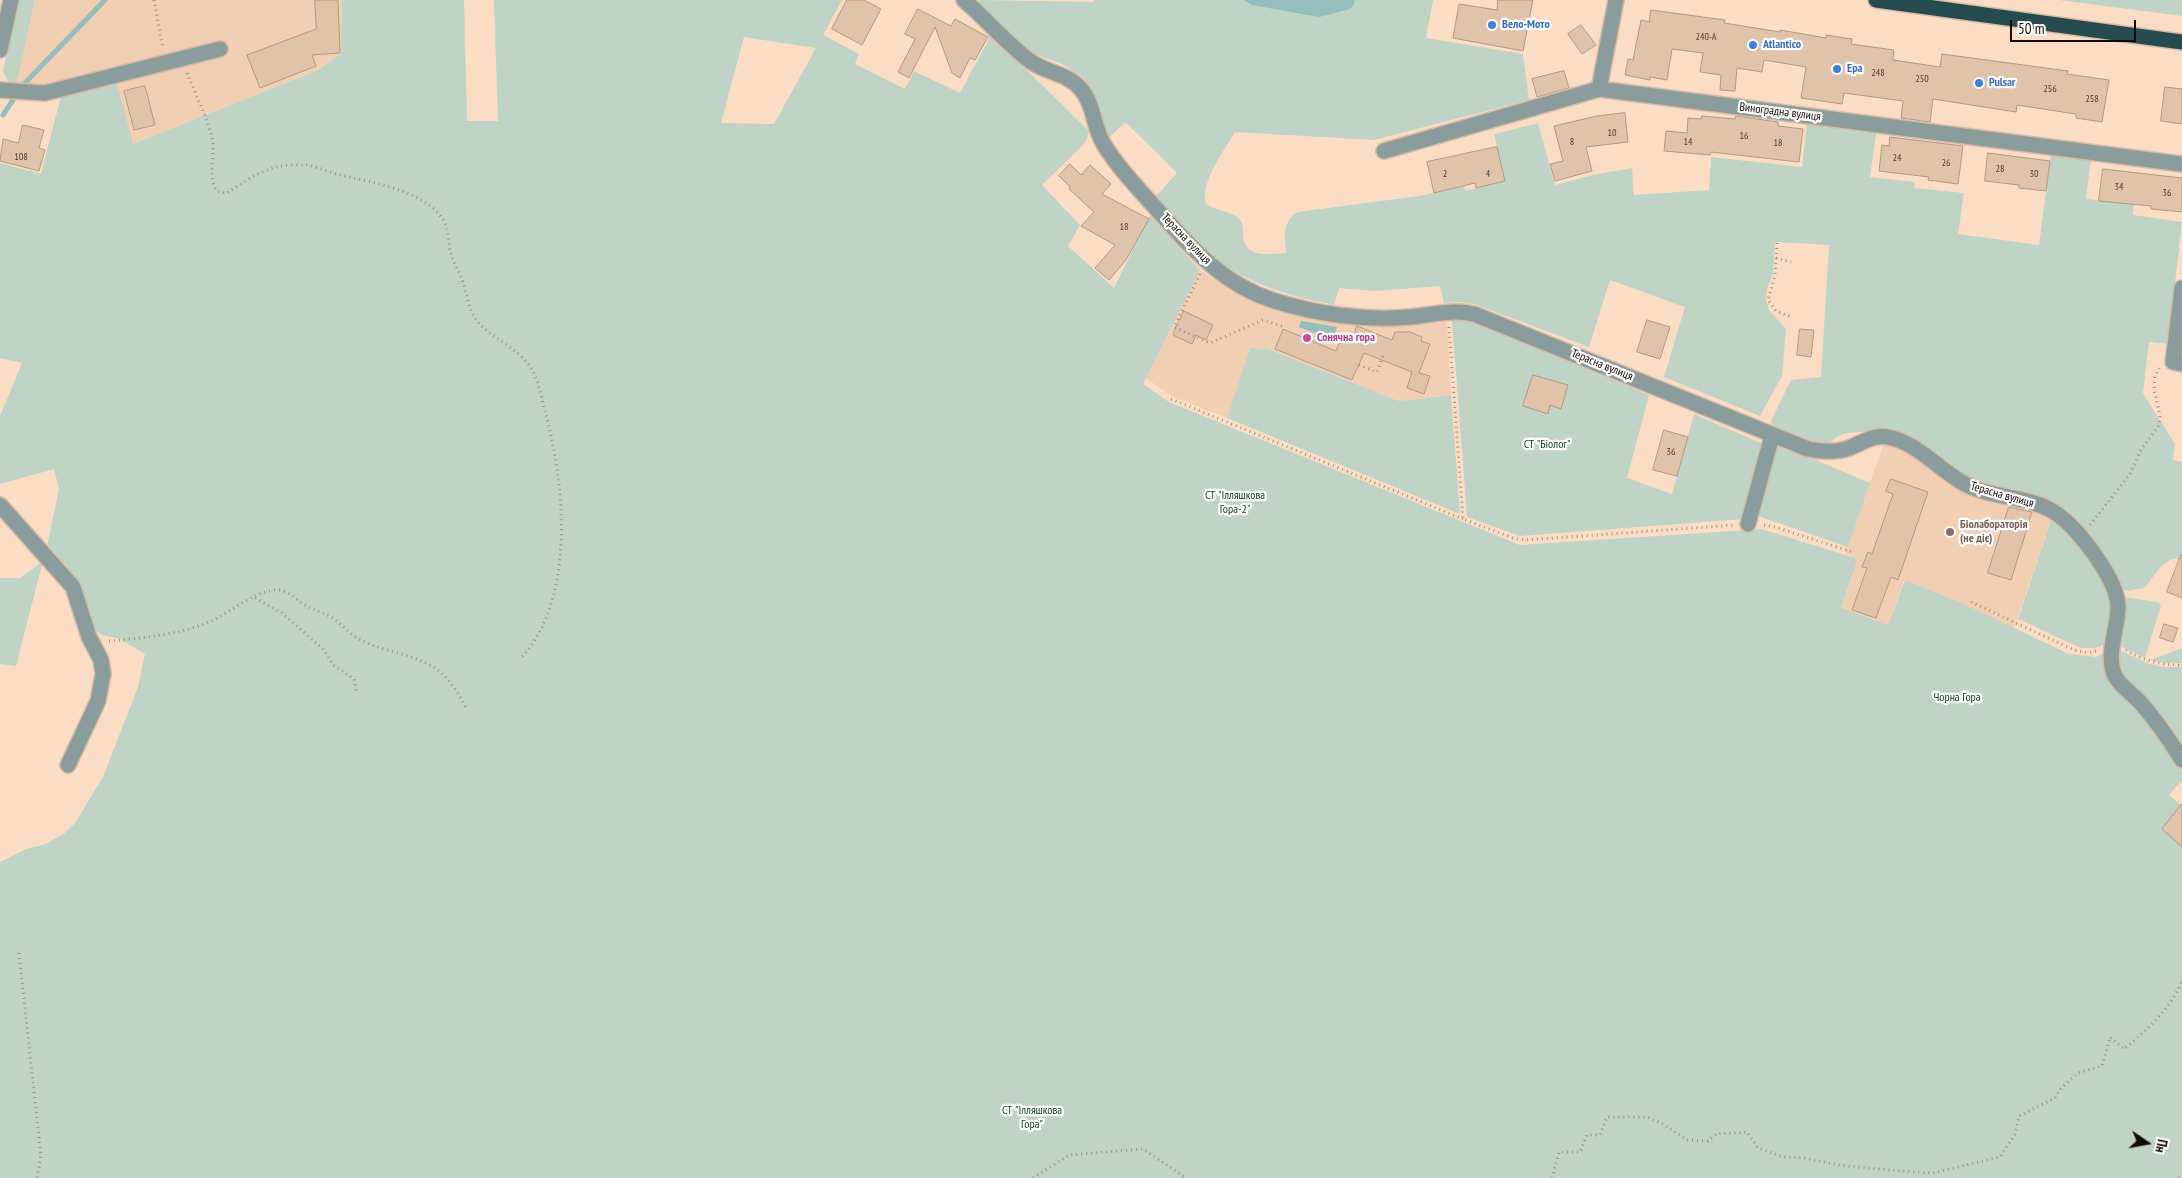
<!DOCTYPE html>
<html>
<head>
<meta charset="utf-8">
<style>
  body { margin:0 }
  #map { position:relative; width:2182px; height:1178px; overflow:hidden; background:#fbddc5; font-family:"PT Sans Narrow",sans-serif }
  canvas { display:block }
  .north { position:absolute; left:2122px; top:1118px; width:50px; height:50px; -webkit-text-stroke:4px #fff; paint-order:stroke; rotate:102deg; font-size:14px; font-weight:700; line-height:20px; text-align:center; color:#140a04 }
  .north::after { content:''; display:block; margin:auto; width:18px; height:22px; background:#140a04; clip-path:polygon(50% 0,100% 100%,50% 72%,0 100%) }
  .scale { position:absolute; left:2010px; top:20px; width:126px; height:22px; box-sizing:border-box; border:2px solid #140a04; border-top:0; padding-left:6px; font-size:15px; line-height:18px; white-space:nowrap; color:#140a04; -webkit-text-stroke:4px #fff; paint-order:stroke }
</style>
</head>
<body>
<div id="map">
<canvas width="2182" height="1178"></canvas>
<div class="north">Пн</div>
<div class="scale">50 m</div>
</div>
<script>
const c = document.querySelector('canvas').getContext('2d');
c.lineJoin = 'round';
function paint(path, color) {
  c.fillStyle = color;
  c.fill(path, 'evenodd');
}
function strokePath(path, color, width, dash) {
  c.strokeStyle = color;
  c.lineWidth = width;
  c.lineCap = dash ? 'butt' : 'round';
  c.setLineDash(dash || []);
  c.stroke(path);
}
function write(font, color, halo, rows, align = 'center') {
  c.font = font + ' "PT Sans Narrow",sans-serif';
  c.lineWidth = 4.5;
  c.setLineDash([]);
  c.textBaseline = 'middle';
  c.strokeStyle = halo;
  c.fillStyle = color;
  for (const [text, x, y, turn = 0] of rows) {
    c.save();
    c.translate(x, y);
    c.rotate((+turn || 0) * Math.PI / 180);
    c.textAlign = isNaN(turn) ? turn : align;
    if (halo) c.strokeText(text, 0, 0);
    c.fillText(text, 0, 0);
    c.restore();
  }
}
paint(new Path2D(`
  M35 0H342L341 54 318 70 133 144 61 96 9 102 19 73Z
  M1200 270 1231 291 1248 299 1303 317 1398 327 1447 322 1451 395 1399 401 1268 349 1250 348 1227 418 1171 396 1146 378Z
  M1885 440 2052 518 2014 628 1904 580 1888 625 1841 609 1858 559 1845 554Z`), '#f2cfb2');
paint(new Path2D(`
  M18 0H35L19 73 15 86 9 83 3 71Z
  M342 0H464L467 121H498L494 0H842L823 35 859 54 855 64 905 89 914 71 960 93 991 35 1089 131 1086 142 1042 185 1080 225 1068 246 1114 288 1150 215 1200 270 1143 384 1169 402 1520 545 1762 529 1858 559 1841 608 1888 625 1905 580 1968 606 2069 654 2096 657 2108 651 2109 669 2182 764V780L2169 795 2182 806V1178H0V862L26 849 46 844 65 833 75 823 103 777 138 687 145 654 120 639 102 635 96 630 80 586 71 572 47 546 59 489 54 469 0 484V416L22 363 0 358V163L41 174 61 96 117 84 133 144 318 70 341 54ZM744 37 816 48 774 124 721 123Z
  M980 0 1094 2V0H1433L1426 38 1523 54 1529 100 1374 140 1235 132C1224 151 1200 182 1206 204 1216 211 1231 211 1239 219 1243 223 1243 228 1243 234 1244 259 1267 254 1286 253 1285 237 1282 221 1298 212L1419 196 1464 186 1465 191 1504 181 1494 134 1538 123 1555 185 1593 175 1632 168 1634 195 1709 190 1711 157 1802 167 1807 124 1876 133 1870 177 1915 182 1914 188 1964 193 1958 234 2039 245 2051 155 2091 160 2086 199 2134 204 2133 215 2182 222 2168 344 2149 342 2143 393 2175 444 2173 460 2182 462V559C2162 555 2155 579 2143 588L2128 591 2122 589 2092 536 2067 511 2051 503 2002 491 1968 479 1885 430 1847 433 1840 435 1826 445H1815L1774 428 1771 421 1791 380 1821 377 1829 245 1775 242 1773 274 1767 289 1766 300 1769 310 1786 329 1782 376 1760 416 1664 377 1685 307 1610 280 1589 347 1474 304 1460 302 1444 303 1440 286 1375 291 1339 288 1334 305C1292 296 1248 285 1214 257 1192 239 1174 216 1156 196L1177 173 1125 122 1110 137 1101 118 1095 97 1080 75 1062 64 1027 51 979 2Z
  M2059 0H2182V16Z
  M1463 320 1479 324 1649 395 1627 478 1672 494 1694 414 1763 444 1744 519 1520 536 1467 517 1452 321Z
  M1250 348 1268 349 1399 401 1451 395 1460 514 1227 418Z
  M1778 444 1870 483 1848 547 1758 516Z
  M2052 518C2070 530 2112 583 2113 605 2114 617 2111 631 2109 643L2095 648H2081L2018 619Z
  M43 561 16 666 0 664V578H20Z
  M2123 597 2158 602 2161 605 2145 658 2118 645Z
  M2182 648V663H2165L2150 660Z
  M2117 649 2149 664 2164 667H2182V751L2118 672Z`), '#bfd4c6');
paint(new Path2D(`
  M1244 0H1354L1355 1 1353 6 1350 9 1319 17 1252 5Z
  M1301 321H1302L1337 327 1332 340 1299 327Z`), '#94bdbd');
strokePath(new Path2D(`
  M22 86 105 0
  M3 115 13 100`), '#94bdbd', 5);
const building = new Path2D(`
  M315 0H338L340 53 312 55 316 66 260 88 247 55 316 29Z
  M847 0H864L881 9 862 45 832 29Z
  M1498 0H1533L1523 51 1453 38 1459 4 1497 10Z
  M918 9 951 26 955 19 988 37 975 60 970 58 960 78 952 73 935 27 909 78 898 72 915 39 905 34Z
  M1651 10 1725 20 1724 23 1780 32V30L1826 38V35L1852 39 1851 44 1894 50 1893 60 1940 67 1942 54 2068 71 2067 74 2109 80 2102 122 2076 118V114L2017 105 2016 112 1933 99 1930 122 1901 118 1903 101 1844 93 1842 104 1801 98 1806 67 1764 60 1762 72 1737 68 1735 91 1720 90 1721 75 1700 72 1703 53 1672 49 1667 80 1650 77V80L1625 75 1628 59 1633 60 1641 20 1649 22Z
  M1581 25 1596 45 1582 54 1568 34Z
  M1564 71 1569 88 1537 97 1532 79Z
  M145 86 155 125 134 130 124 91Z
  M2165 87 2182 89V124L2161 121Z
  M1625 113 1628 142 1586 147 1592 171 1555 181 1550 164 1563 161 1554 126 1597 116Z
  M1702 116 1735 119 1736 116 1778 122V126L1803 129 1799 162 1711 152 1710 155 1664 151 1666 131 1687 133 1688 118 1701 119Z
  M23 125 44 130 39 148 45 150 39 171 0 161 3 139 18 143Z
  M1890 137 1963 146 1958 184 1928 180 1929 177 1879 171 1882 145 1889 146Z
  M1497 147 1505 181 1476 188 1475 183 1434 193 1427 162Z
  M1988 153 2050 161 2046 191 2019 188V185L1985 181Z
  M1070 164 1081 175 1090 165 1111 184 1102 194 1149 219 1126 260 1109 280 1095 268 1115 245 1081 226 1094 212 1069 189 1070 187 1059 176Z
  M2103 169 2182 178V212L2151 209V206L2099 201Z
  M1184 311 1213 325 1206 340 1196 335 1192 344 1173 335Z
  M1647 320 1670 327 1660 359 1637 352Z
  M1357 326 1392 340 1395 332H1410L1422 337 1421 341 1430 344 1419 373 1430 376 1424 394 1407 388 1412 372 1364 353 1352 380 1275 349 1283 329 1336 351 1343 333 1353 337Z
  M1800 329 1814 330 1811 357 1797 355Z
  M1533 375 1568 385 1561 409 1550 405 1548 414 1523 406Z
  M1664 430 1688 437 1677 476 1653 470Z
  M1891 479 1928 492 1898 580 1891 577 1876 618 1852 610 1867 568 1862 567 1868 552 1872 554 1893 494 1886 491Z
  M2009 507 2032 512 2011 580 1988 573Z
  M2181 555H2182V598L2167 592Z
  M2164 624 2178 628 2173 642 2160 638Z
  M2182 804V847L2162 829Z`);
paint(building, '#dfc3ab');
strokePath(building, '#b39982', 1);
const minor = new Path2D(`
  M964 0C986 19 1007 44 1030 61 1046 73 1067 73 1080 88 1094 103 1093 126 1103 143 1117 166 1135 185 1153 205 1188 244 1220 283 1272 300 1315 314 1365 321 1410 317 1432 315 1452 309 1474 314L1808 449C1822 452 1835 453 1849 448 1862 443 1874 434 1888 437 1918 443 1939 470 1965 484 1993 499 2027 495 2054 512 2077 526 2118 580 2118 607 2118 628 2106 654 2114 674 2118 684 2132 694 2140 702 2156 720 2169 739 2182 760
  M0 50 11 0
  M1599 89 1616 0
  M0 90 45 93 220 49
  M1384 151 1599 89 2182 164
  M2182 288 2173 362 2182 364
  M0 505 73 587 89 637 101 660 103 674 98 701 68 765
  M1748 524 1772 436`);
const highway = new Path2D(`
  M1876 0 2182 42`);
strokePath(minor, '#d6bba6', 18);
strokePath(highway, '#d6bba6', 18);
strokePath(new Path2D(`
  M154 0 163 49
  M187 73C195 94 207 116 212 138 216 154 207 178 217 191L227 193C242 183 259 171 277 167 286 165 298 164 307 165 318 167 329 172 340 175 370 182 423 190 442 218 449 227 448 240 450 251 453 262 459 271 463 282 467 294 468 307 475 318 489 338 517 346 531 368 539 381 541 397 545 411 565 483 576 599 521 658
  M1777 243 1775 275 1768 300 1776 311 1791 317
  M1776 258 1791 262
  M1200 274 1174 327 1210 343 1263 320 1284 327
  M1449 327 1463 519 1513 538 1525 540 1735 525
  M1359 365 1377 372 1384 353
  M1171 399 1463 519
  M1764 525 1775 527 1852 552
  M2090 525 2130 474 2141 450 2159 425 2160 416 2154 390 2155 377 2159 368
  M255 598 282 613 324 650 333 665 354 679 357 694
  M1971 602 2074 650 2088 653 2096 651
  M109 641C142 638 178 635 209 622 230 613 251 593 274 590 287 589 293 597 303 604 312 610 322 611 331 617 339 622 346 630 354 636 379 652 410 652 435 668 450 679 459 694 467 710
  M2126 650C2144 661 2161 665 2182 665
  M19 953 41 1156 37 1178
  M1033 1178 1069 1155 1143 1149 1186 1178
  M1552 1178 1559 1152H1580L1587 1135H1600L1607 1117H1647L1663 1124 1687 1140 1708 1141 1716 1134 1747 1132 1758 1148 1783 1157 1804 1158 1838 1165 1889 1170 1932 1173 2000 1157 2015 1134 2019 1116 2055 1098 2061 1088 2078 1073 2102 1066 2110 1037 2124 1049C2147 1030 2169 1010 2182 982
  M2179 1178 2182 1176`), '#a48e7d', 3, [1, 4]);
strokePath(minor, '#8b9c9d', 15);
strokePath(highway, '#264b4f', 15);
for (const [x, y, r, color] of [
  [1492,25,5,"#3f7fe0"],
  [1753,45,5,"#3f7fe0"],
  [1837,69,5,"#3f7fe0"],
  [1979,83,5,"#3f7fe0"],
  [1307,338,5,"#d1479c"],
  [1950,532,5,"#8d6e63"]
]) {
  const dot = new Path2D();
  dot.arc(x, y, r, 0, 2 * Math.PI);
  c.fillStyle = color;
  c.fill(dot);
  strokePath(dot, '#fff', 2);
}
write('10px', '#47382e', null, [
  ["240-А",1706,37],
  ["248",1878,73],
  ["250",1922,79],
  ["256",2050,89],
  ["258",2092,99],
  ["10",1612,133],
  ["16",1744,136],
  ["8",1572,142],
  ["14",1688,142],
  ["18",1778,143],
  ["108",21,157],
  ["24",1897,158],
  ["26",1946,163],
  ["28",2000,169],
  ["2",1445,174],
  ["4",1488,174],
  ["30",2034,174],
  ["34",2119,187],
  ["36",2167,193],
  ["18",1124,227],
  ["36",1671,452]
]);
write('bold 12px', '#366cbe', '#fff', [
  ["Вело-Мото",1502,25],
  ["Atlantico",1763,45],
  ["Ера",1847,69],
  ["Pulsar",1989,83]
], 'left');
write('12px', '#140a04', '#fff', [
  ["Виноградна вулиця",1780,112,7],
  ["Терасна вулиця",1186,239,46],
  ["Терасна вулиця",1602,365,22],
  ["Терасна вулиця",2002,495,16]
]);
write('bold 12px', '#b23c85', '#fff', [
  ["Сонячна гора",1317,338]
], 'left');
write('12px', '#0a4329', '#fff', [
  ["СТ \"Біолог\"",1547,445],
  ["СТ \"Ілляшкова",1235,496],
  ["Гора-2\"",1235,510],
  ["Чорна Гора",1957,698],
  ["СТ \"Ілляшкова",1032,1111],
  ["Гора\"",1032,1125]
]);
write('bold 12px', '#785e54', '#fff', [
  ["Біолабораторія",1960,525],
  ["(не діє)",1960,539]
], 'left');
</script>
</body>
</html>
